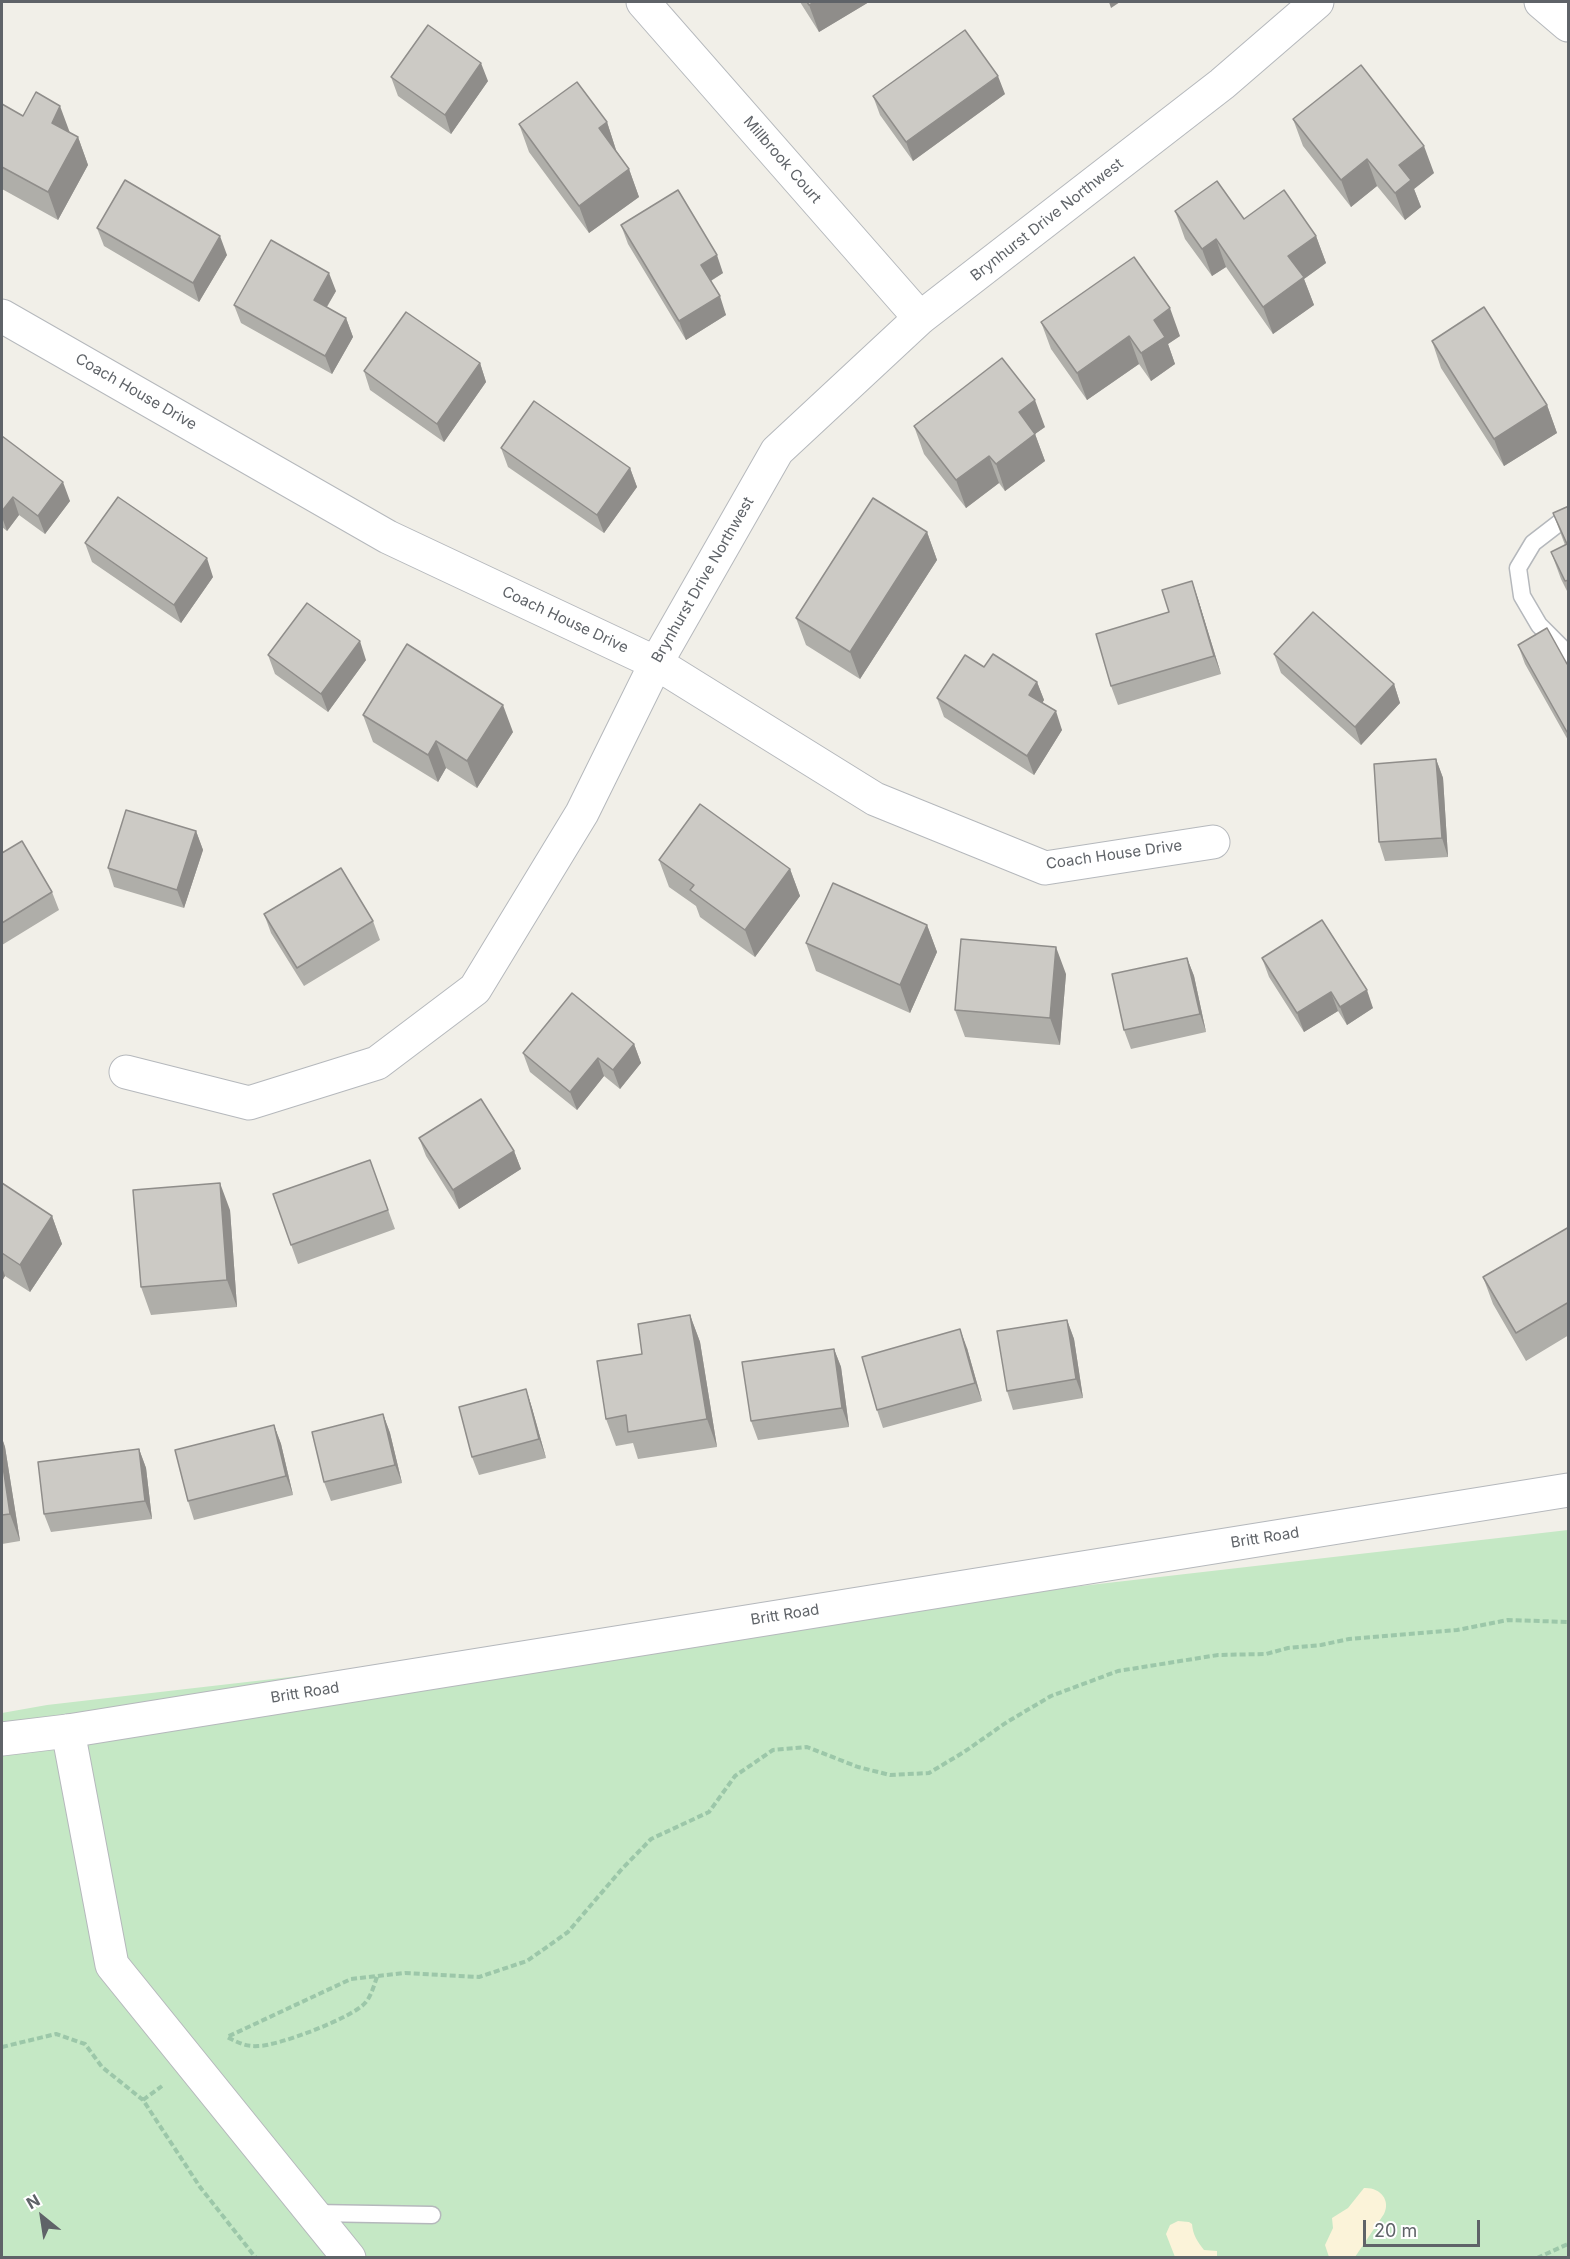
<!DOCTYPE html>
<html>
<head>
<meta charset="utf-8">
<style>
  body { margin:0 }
  #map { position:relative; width:1570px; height:2259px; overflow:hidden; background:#f1efe8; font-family:Inter,sans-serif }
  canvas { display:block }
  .frame { position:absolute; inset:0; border:3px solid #5f6368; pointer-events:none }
  .north { position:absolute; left:12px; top:2187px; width:60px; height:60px; -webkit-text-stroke:4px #fff; paint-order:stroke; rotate:330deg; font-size:16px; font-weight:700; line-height:24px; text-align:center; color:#5f6368 }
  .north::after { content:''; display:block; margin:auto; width:21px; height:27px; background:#5f6368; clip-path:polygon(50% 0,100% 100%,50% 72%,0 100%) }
  .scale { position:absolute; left:1363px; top:2220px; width:117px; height:27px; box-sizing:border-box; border:3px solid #5f6368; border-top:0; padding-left:8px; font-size:18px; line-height:21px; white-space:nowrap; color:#5f6368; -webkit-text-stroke:4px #fff; paint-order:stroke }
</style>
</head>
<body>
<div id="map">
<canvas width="1570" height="2259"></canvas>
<div class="frame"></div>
<div class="north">N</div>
<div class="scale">20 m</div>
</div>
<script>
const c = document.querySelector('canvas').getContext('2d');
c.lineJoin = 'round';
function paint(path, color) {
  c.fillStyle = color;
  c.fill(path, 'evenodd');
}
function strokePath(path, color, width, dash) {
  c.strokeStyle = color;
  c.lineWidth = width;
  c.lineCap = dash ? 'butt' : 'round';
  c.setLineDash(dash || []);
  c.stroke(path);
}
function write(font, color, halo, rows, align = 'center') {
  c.font = font + ' Inter,sans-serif';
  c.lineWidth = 5;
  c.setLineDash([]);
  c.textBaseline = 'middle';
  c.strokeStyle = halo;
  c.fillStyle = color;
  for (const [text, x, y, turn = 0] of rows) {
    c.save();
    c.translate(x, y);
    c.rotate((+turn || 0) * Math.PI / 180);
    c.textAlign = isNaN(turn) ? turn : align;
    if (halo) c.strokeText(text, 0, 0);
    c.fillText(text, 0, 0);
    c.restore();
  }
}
paint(new Path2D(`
  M1568 1530V2257L2 2258V1713L47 1705Z`), '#c5e8c5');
paint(new Path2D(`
  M1364 2188C1380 2187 1391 2200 1384 2214L1355 2257H1329L1325 2245 1333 2228 1332 2218 1348 2208Z
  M1178 2221 1189 2222 1192 2224C1193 2235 1197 2241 1204 2250L1217 2251V2257H1175L1166 2234 1170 2225Z`), '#fbf3d9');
const service = new Path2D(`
  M1568 516 1533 543 1518 568 1522 596 1539 625 1568 654
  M314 2213 432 2215`);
const minor = new Path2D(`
  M643 2 920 318
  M2 316 388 537 656 663 875 799 1045 868 1213 842
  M126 1072 249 1103 377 1063 475 989 582 813 656 663 777 451 920 318 1222 84 1317 2
  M68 1731 112 1965 349 2258`);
const tertiary = new Path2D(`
  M1541 2 1568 25
  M2 1739 68 1731 1568 1490`);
strokePath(service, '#b5b8bc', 19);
strokePath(minor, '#b5b8bc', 35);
strokePath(tertiary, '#b5b8bc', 35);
strokePath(new Path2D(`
  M377 1977C374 1985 371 1997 365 2003 352 2018 278 2046 258 2046 246 2047 237 2042 227 2037L351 1979 405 1973 479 1977 527 1961 568 1932 621 1870 651 1839 709 1812 735 1776 773 1750 807 1747 858 1767 890 1775 929 1773 964 1752 1007 1722 1051 1696 1118 1671 1218 1655 1266 1654 1288 1648 1321 1645 1349 1639 1457 1630 1508 1620 1568 1622
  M2 2047 56 2034 85 2044 102 2067 143 2100 200 2187 256 2258
  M143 2100 162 2086
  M1537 2258 1568 2244`), '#9cc7a9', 4, [6, 3]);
strokePath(service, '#fff', 16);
strokePath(minor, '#fff', 33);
strokePath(tertiary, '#fff', 33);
paint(new Path2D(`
  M800 2H869L819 32Z
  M391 77 488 81 451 134 398 96Z
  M1005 94 913 161 880 115 873 96Z
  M2 104 23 116 70 133 78 137 88 165 58 220 2 189Z
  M1293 119 1434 173 1414 189 1421 207 1405 220 1377 186 1351 207 1303 146Z
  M607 122 616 150 629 169 639 197 589 233 529 152 519 124Z
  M1175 211 1244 219 1316 236 1326 263 1304 279 1314 305 1273 334 1226 267 1212 276 1185 239Z
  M621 225 723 273 711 281 726 315 686 340 628 244Z
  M97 228 227 255 199 302 104 246Z
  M336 291 327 307 346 318 353 337 332 374 241 323 234 305Z
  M1041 322 1180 336 1168 344 1175 364 1151 381 1139 364 1087 400 1051 349Z
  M1432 341 1547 405 1557 433 1504 466 1441 368Z
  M480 363 486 382 444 442 370 390 364 371Z
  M914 426 1045 427 1035 434 1045 461 1005 491 999 483 966 508 924 454Z
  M2 436 70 501 45 534 19 515 7 531 2 527Z
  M501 448 630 468 637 487 604 533 508 467Z
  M1569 506V595L1561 579 1551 552 1565 545 1553 513Z
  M927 532 937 560 860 679 806 645 796 618Z
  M85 543 213 577 181 623 92 562Z
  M1192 581 1198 599 1221 674 1118 705 1111 686 1169 612Z
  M1518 645 1567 664 1569 663V742L1525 664Z
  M1274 654 1394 684 1400 703 1361 745 1281 673Z
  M268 655 366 660 328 712 275 674Z
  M984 667 1037 682 1044 700 1042 703 1062 730 1034 775 944 717 937 698Z
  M363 715 513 732 477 788 446 768 438 782 373 742Z
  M1436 759 1443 778 1448 857 1385 861 1379 842Z
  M196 831 203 850 184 908 114 887 108 868Z
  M2 853 52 892 59 910 2 945Z
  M659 860 790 869 800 896 755 957 700 917 696 906 669 887Z
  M264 914 373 921 380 940 304 986 271 933Z
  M927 925 937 952 910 1013 816 971 806 943Z
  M1187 958 1194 976 1206 1032 1131 1049 1124 1030Z
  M1262 958 1373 1008 1347 1025 1338 1011 1304 1032 1269 977Z
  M1066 974 1060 1045 965 1037 955 1010Z
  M634 1044 641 1063 620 1089 604 1076 577 1110 530 1072 523 1053Z
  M419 1138 514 1151 521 1169 459 1209 426 1156Z
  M370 1160 395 1229 298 1264 273 1194Z
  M2 1183 52 1216 62 1244 30 1292 5 1276 2 1281Z
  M230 1210 237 1307 151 1315 141 1287Z
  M1569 1227V1335L1526 1361 1493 1304 1483 1277Z
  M690 1315 700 1342 717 1447 638 1459 633 1443 616 1446 606 1419 642 1354Z
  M1067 1320 1074 1339 1083 1398 1013 1410 1007 1391Z
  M967 1348 982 1401 883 1428 877 1410Z
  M834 1349 841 1367 849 1427 758 1440 751 1421Z
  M526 1389 532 1408 546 1458 479 1475 472 1457Z
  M383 1414 390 1433 402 1483 331 1501 324 1482Z
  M274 1425 281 1444 293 1495 194 1520 188 1501Z
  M2 1438 5 1447 20 1541 2 1544Z
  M139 1449 146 1468 152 1519 51 1532 44 1514Z`), '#afaea9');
paint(new Path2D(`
  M815 2H869L819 32 809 5Z
  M1109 2H1120L1111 8Z
  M481 63 488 81 451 134 445 115Z
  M998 76 1005 94 913 161 906 142Z
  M60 106 70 133 52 123Z
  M607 122 616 150 609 155 599 128Z
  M78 137 88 165 58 220 48 192Z
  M1424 146 1434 173 1414 189 1421 207 1405 220 1395 193 1399 165Z
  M1367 159 1377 186 1351 207 1341 180Z
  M629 169 639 197 589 233 579 206Z
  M220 236 227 255 199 302 193 283Z
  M1316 236 1326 263 1304 279 1314 305 1273 334 1263 307 1288 256Z
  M1216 239 1226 267 1212 276 1202 249Z
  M717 255 723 273 707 283 701 265Z
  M329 273 336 291 320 318 314 300Z
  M720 296 726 315 686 340 679 321Z
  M1170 308 1180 336 1168 344 1175 364 1151 381 1141 353 1154 320Z
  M346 318 353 337 332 374 325 356Z
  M1129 336 1139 364 1087 400 1077 373Z
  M480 363 486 382 444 442 437 424Z
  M1035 400 1045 427 1035 434 1045 461 1005 491 996 464 1019 412Z
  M1547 405 1557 433 1504 466 1494 439Z
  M989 456 999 483 966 508 956 480Z
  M630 468 637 487 604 533 597 515Z
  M63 482 70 501 45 534 38 516Z
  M13 497 19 515 7 531 2 517V511Z
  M927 532 937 560 860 679 850 652Z
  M207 558 213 577 181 623 174 605Z
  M1192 581 1198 599 1221 674 1214 656Z
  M360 641 366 660 328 712 321 694Z
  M1037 682 1044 700 1036 713 1029 695Z
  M1394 684 1400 703 1361 745 1355 727Z
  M503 705 513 732 477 788 467 761Z
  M1056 711 1062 730 1034 775 1027 756Z
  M436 741 446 768 438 782 428 755Z
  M1436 759 1443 778 1448 857 1442 838Z
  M196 831 203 850 184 908 177 890Z
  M790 869 800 896 755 957 745 930Z
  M927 925 937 952 910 1013 900 985Z
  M1056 947 1066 974 1060 1045 1050 1018Z
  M1187 958 1194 976 1206 1032 1200 1014Z
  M1367 990 1373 1008 1347 1025 1340 1007Z
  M1331 992 1338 1011 1304 1032 1297 1013Z
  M634 1044 641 1063 620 1089 613 1070Z
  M598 1058 604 1076 577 1110 570 1092Z
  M514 1151 521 1169 459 1209 453 1190Z
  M220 1183 230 1210 237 1307 227 1280Z
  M52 1216 62 1244 30 1292 20 1265Z
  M2 1267 5 1276 2 1281Z
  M690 1315 700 1342 717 1447 707 1419Z
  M1067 1320 1074 1339 1083 1398 1076 1379Z
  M960 1329 967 1348 982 1401 975 1383Z
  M834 1349 841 1367 849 1427 842 1408Z
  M526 1389 532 1408 546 1458 539 1439Z
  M383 1414 390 1433 402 1483 395 1465Z
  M274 1425 281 1444 293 1495 286 1476Z
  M2 1438 5 1447 20 1541 10 1514 2 1460Z
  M139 1449 146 1468 152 1519 145 1501Z`), '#8f8d8a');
const building = new Path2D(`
  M807 2H815L809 5Z
  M428 25 481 63 445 115 391 77Z
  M965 30 998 76 906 142 873 96Z
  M1361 65 1424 146 1399 165 1411 180 1395 193 1367 159 1341 180 1293 119Z
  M577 82 607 122 599 128 629 169 579 206 519 124Z
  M36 92 60 106 52 123 78 137 48 192 2 167V104L23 116Z
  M125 180 220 236 193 283 97 228Z
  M1217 181 1244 219 1284 190 1316 236 1288 256 1304 277 1263 307 1216 239 1202 249 1175 211Z
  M678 190 717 255 701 265 720 296 679 321 621 225Z
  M271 240 329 273 314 300 346 318 325 356 234 305Z
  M1134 257 1170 308 1154 320 1165 337 1141 353 1129 336 1077 373 1041 322Z
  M1484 307 1547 405 1494 439 1432 341Z
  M406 312 480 363 437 424 364 371Z
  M1002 358 1035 400 1019 412 1035 434 996 464 989 456 956 480 914 426Z
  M534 401 630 468 597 515 501 448Z
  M2 436 63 482 38 516 13 497 2 511Z
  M118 497 207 558 174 605 85 543Z
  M873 498 927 532 850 652 796 618Z
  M1569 506V580L1565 581 1551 552 1567 544 1553 513Z
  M1192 581 1214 656 1111 686 1096 634 1169 612 1162 590Z
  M307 603 360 641 321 694 268 655Z
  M1313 612 1394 684 1355 727 1274 654Z
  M1547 628 1567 664 1569 663V731L1567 732 1518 645Z
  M407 644 503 705 467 761 436 741 428 755 363 715Z
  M993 654 1037 682 1029 695 1056 711 1027 756 937 698 965 655 984 667Z
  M1436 759 1442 838 1379 842 1374 764Z
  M700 804 790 869 745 930 690 890 694 885 659 860Z
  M126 810 196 831 177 890 108 868Z
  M22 841 52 892 2 923V853Z
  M341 868 373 921 297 968 264 914Z
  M833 883 927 925 900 985 806 943Z
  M1322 920 1367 990 1340 1007 1331 992 1297 1013 1262 958Z
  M961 939 1056 947 1050 1018 955 1010Z
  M1187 958 1200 1014 1124 1030 1112 974Z
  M572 993 634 1044 613 1070 598 1058 570 1092 523 1053Z
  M481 1099 514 1151 453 1190 419 1138Z
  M370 1160 388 1210 291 1245 273 1194Z
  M2 1183 52 1216 20 1265 2 1253Z
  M220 1183 227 1280 141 1287 133 1190Z
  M1569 1227V1302L1516 1333 1483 1277Z
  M690 1315 707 1419 628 1432 626 1415 606 1419 597 1361 642 1354 638 1324Z
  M1067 1320 1076 1379 1007 1391 997 1331Z
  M960 1329 975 1383 877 1410 862 1357Z
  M834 1349 842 1408 751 1421 742 1362Z
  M526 1389 539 1439 472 1457 459 1407Z
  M383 1414 395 1465 324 1482 312 1432Z
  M274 1425 286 1476 188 1501 175 1450Z
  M139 1449 145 1501 44 1514 38 1462Z
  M2 1460 10 1514 2 1515Z`);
paint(building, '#cccac5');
strokePath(building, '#8f8d8a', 1.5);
write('15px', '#5f6368', '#fff', [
  ["Millbrook Court",782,160,49],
  ["Brynhurst Drive Northwest",1047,220,-38],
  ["Coach House Drive",136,392,30],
  ["Brynhurst Drive Northwest",703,580,-60],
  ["Coach House Drive",565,620,25],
  ["Coach House Drive",1114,855,-8],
  ["Britt Road",1265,1538,-9],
  ["Britt Road",785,1615,-9],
  ["Britt Road",305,1693,-9]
]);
</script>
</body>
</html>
